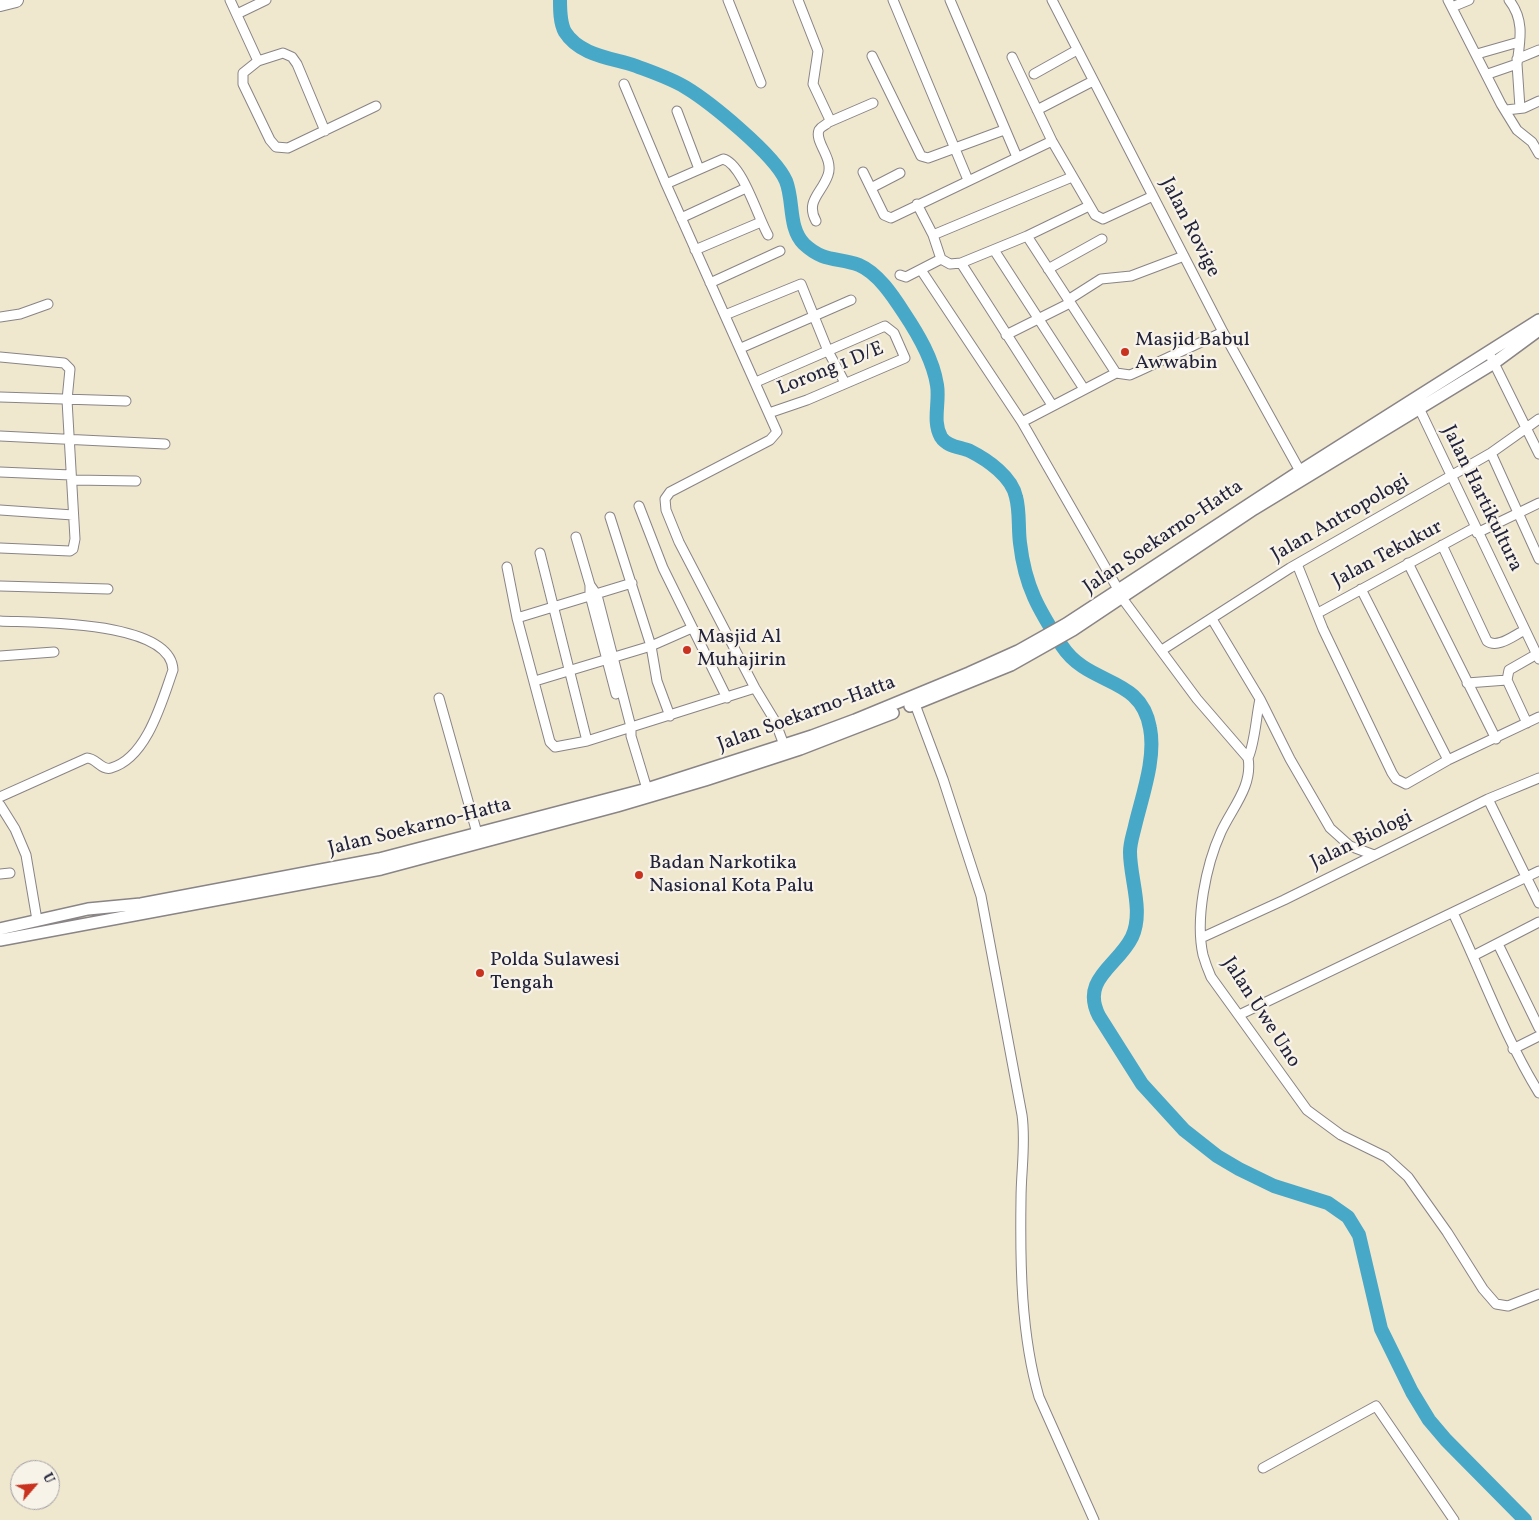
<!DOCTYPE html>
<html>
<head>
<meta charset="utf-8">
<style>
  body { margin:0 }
  #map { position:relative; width:1539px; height:1520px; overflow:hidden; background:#f0e7cf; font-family:Vollkorn,serif }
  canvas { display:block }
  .north { position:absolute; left:10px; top:1460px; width:50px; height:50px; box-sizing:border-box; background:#f7f3e8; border:1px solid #a29fa3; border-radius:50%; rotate:63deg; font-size:14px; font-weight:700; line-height:20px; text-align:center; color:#22223b }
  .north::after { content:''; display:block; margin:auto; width:18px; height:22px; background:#c8321e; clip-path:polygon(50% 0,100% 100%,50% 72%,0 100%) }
</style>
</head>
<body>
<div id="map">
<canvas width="1539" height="1520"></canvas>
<div class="north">U</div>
</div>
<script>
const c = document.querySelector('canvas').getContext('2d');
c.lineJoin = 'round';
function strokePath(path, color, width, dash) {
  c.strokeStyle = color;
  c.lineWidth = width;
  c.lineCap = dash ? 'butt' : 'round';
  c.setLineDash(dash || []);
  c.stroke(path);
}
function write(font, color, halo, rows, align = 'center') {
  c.font = font + ' Vollkorn,serif';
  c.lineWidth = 4.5;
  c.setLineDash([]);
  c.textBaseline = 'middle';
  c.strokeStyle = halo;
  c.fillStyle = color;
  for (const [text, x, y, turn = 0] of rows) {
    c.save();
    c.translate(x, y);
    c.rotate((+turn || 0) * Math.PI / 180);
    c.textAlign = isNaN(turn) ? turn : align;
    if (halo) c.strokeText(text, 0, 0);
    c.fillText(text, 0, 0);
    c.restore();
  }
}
strokePath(new Path2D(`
  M560 0C560 10 560 23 565 32 580 56 613 58 636 66 652 72 670 78 685 87 710 102 775 155 786 181 794 201 788 228 804 244 824 263 839 257 859 265 878 273 893 296 904 313 918 334 933 359 937 385 940 402 932 421 941 437 947 447 961 447 970 451 988 460 1012 477 1016 497 1020 511 1018 528 1020 543 1025 587 1039 610 1062 646 1089 687 1141 675 1150 728 1156 759 1142 796 1135 826 1133 835 1130 843 1130 852 1130 879 1144 911 1132 937 1118 966 1080 979 1099 1016L1142 1084 1184 1130 1217 1156 1239 1169 1274 1186 1328 1203 1348 1217 1359 1235 1381 1329 1412 1392 1429 1420 1446 1440 1525 1520`), '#48a8c7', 14);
const minor = new Path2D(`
  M230 0 258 61 283 53 292 57 297 64 325 131
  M728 0 761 83
  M798 0 818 51 813 84 830 120C828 125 822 125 819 130 814 142 834 158 828 175 822 193 805 201 816 221
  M893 0 968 180
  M950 0 1017 157
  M1052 0 1223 332 1300 471
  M1448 0 1501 104 1517 130 1532 142 1539 154
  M1452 7 1469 0
  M237 14 266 0
  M1477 54 1519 42
  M872 56 921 156 928 158 1004 130
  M1012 57 1052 141 1095 215 1103 219 1153 196
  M1517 59 1539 50
  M258 61 243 73V84L270 140 276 147 288 148 376 106
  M1517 64 1520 108
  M1034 74 1077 50
  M1488 74 1517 64C1520 41 1525 20 1509 0
  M624 84 666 184
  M1037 110 1093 81
  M1506 110 1524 108 1539 101
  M677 111 699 169
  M829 122 873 103
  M863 172 884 215 891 218 1052 141
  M871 188 900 173
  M917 204 933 235 941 259 950 264 961 263 1027 236 1089 206
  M681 218 746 188
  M768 235C758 218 742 163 723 159L666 184 777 432 770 440 670 492 665 499 666 510 679 542 755 688 775 721 784 745
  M933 235 1072 177
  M695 250 761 222
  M994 250 1084 389
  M961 263 1052 405
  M1048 269 1102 239
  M921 270 1022 422 1119 591
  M900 275 906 277 941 259
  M710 283 780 251
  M1068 300 1101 279 1131 276 1184 256
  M725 315 801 284 828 351 845 383
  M0 317 20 314 48 304
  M1006 335 1070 303
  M741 348 851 300
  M1489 353 1539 454
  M0 357 64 363 70 369 67 400 75 539 73 549 70 551 0 548
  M1116 373 1130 375 1139 371 1223 332
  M756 382 885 326 894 333 905 358 807 400 769 413
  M0 397 126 401
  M1419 408 1539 659
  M1022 422 1116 373 1027 236
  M0 436 165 444
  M1491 453 1539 559
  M0 472 71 475
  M73 480 136 481
  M639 506 663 568 727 698
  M0 510 73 515
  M610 517 651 646 657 681 670 716
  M1477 533 1539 503
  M576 537 590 585V595L616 694
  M1442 545 1487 641C1498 649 1514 635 1525 630
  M540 553 587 741
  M1408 563 1496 739
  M1297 564 1323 629 1392 773 1396 779 1406 784 1448 760 1539 717
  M507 567 517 618 550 742 555 747 587 741 755 688
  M590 585 597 595 631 727V736L647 789
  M0 586 108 589
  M1361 589 1448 760
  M1122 598 1197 699 1248 758C1253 786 1232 808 1221 832 1206 865 1195 919 1203 955 1205 962 1208 970 1211 977L1307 1110 1341 1135 1386 1157 1408 1177 1447 1232 1483 1289 1496 1304 1508 1306 1539 1294
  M1318 613 1474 528
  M517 618 632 583
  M1212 619 1260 699C1256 717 1255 743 1248 758
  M0 621C36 623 171 620 173 670 162 701 147 758 111 768 102 771 96 758 87 758L0 797
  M1162 650 1290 568 1491 453 1539 419
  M0 656 54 652
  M1507 680 1509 670 1537 654
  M535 681 651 646 692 628
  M1467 683 1507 680 1527 723
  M439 698 477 833
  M913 699 943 779 981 896 1022 1115C1026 1143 1021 1171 1021 1199 1020 1264 1021 1335 1039 1397L1094 1520
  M1260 699 1290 759 1330 828 1350 846 1374 855
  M1488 799 1539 903
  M0 805 15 829 26 855 37 920
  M0 874 10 873
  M1453 913C1482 973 1504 1036 1539 1093
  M1201 938 1284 900 1488 799 1539 778
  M1498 944 1539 1028
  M1473 956 1539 922
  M1239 1015 1539 871
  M1513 1049 1539 1036
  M1263 1468 1376 1406 1454 1520`);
const major = new Path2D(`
  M910 706 1011 665 1073 630 1254 509 1494 363 1539 330
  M0 929 88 909 141 904 379 859 647 789 812 736 855 720 969 673 1018 651 1066 624 1300 471 1539 320
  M0 940 381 869 617 806 705 780 800 749 893 713`);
const highway = new Path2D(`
  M0 4 16 0`);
strokePath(minor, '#898485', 11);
strokePath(major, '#898485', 14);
strokePath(highway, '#898485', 16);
strokePath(minor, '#fff', 9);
strokePath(major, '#fff', 11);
strokePath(highway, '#fff', 14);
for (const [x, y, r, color] of [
  [1125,352,5,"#c8321e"],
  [687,650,5,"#c8321e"],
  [639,875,5,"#c8321e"],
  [480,973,5,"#c8321e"]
]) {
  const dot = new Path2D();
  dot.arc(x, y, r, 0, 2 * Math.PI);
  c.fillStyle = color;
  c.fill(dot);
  strokePath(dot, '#f7f3e8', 2);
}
write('20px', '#22223b', '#f7f3e8', [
  ["Jalan Rovige",1189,228,63],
  ["Lorong 1 D/E",831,370,-22],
  ["Jalan Hartikultura",1481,499,64],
  ["Jalan Antropologi",1341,519,-30],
  ["Jalan Soekarno-Hatta",1164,538,-34],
  ["Jalan Tekukur",1388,555,-28],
  ["Jalan Soekarno-Hatta",807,715,-20],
  ["Jalan Soekarno-Hatta",420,828,-14],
  ["Jalan Biologi",1362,841,-26],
  ["Jalan Uwe Uno",1260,1013,57]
]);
write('20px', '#22223b', '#f7f3e8', [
  ["Masjid Babul",1135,341],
  ["Awwabin",1135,364],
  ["Masjid Al",697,638],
  ["Muhajirin",697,661],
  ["Badan Narkotika",649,864],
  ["Nasional Kota Palu",649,887],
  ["Polda Sulawesi",490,961],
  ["Tengah",490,984]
], 'left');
</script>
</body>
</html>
